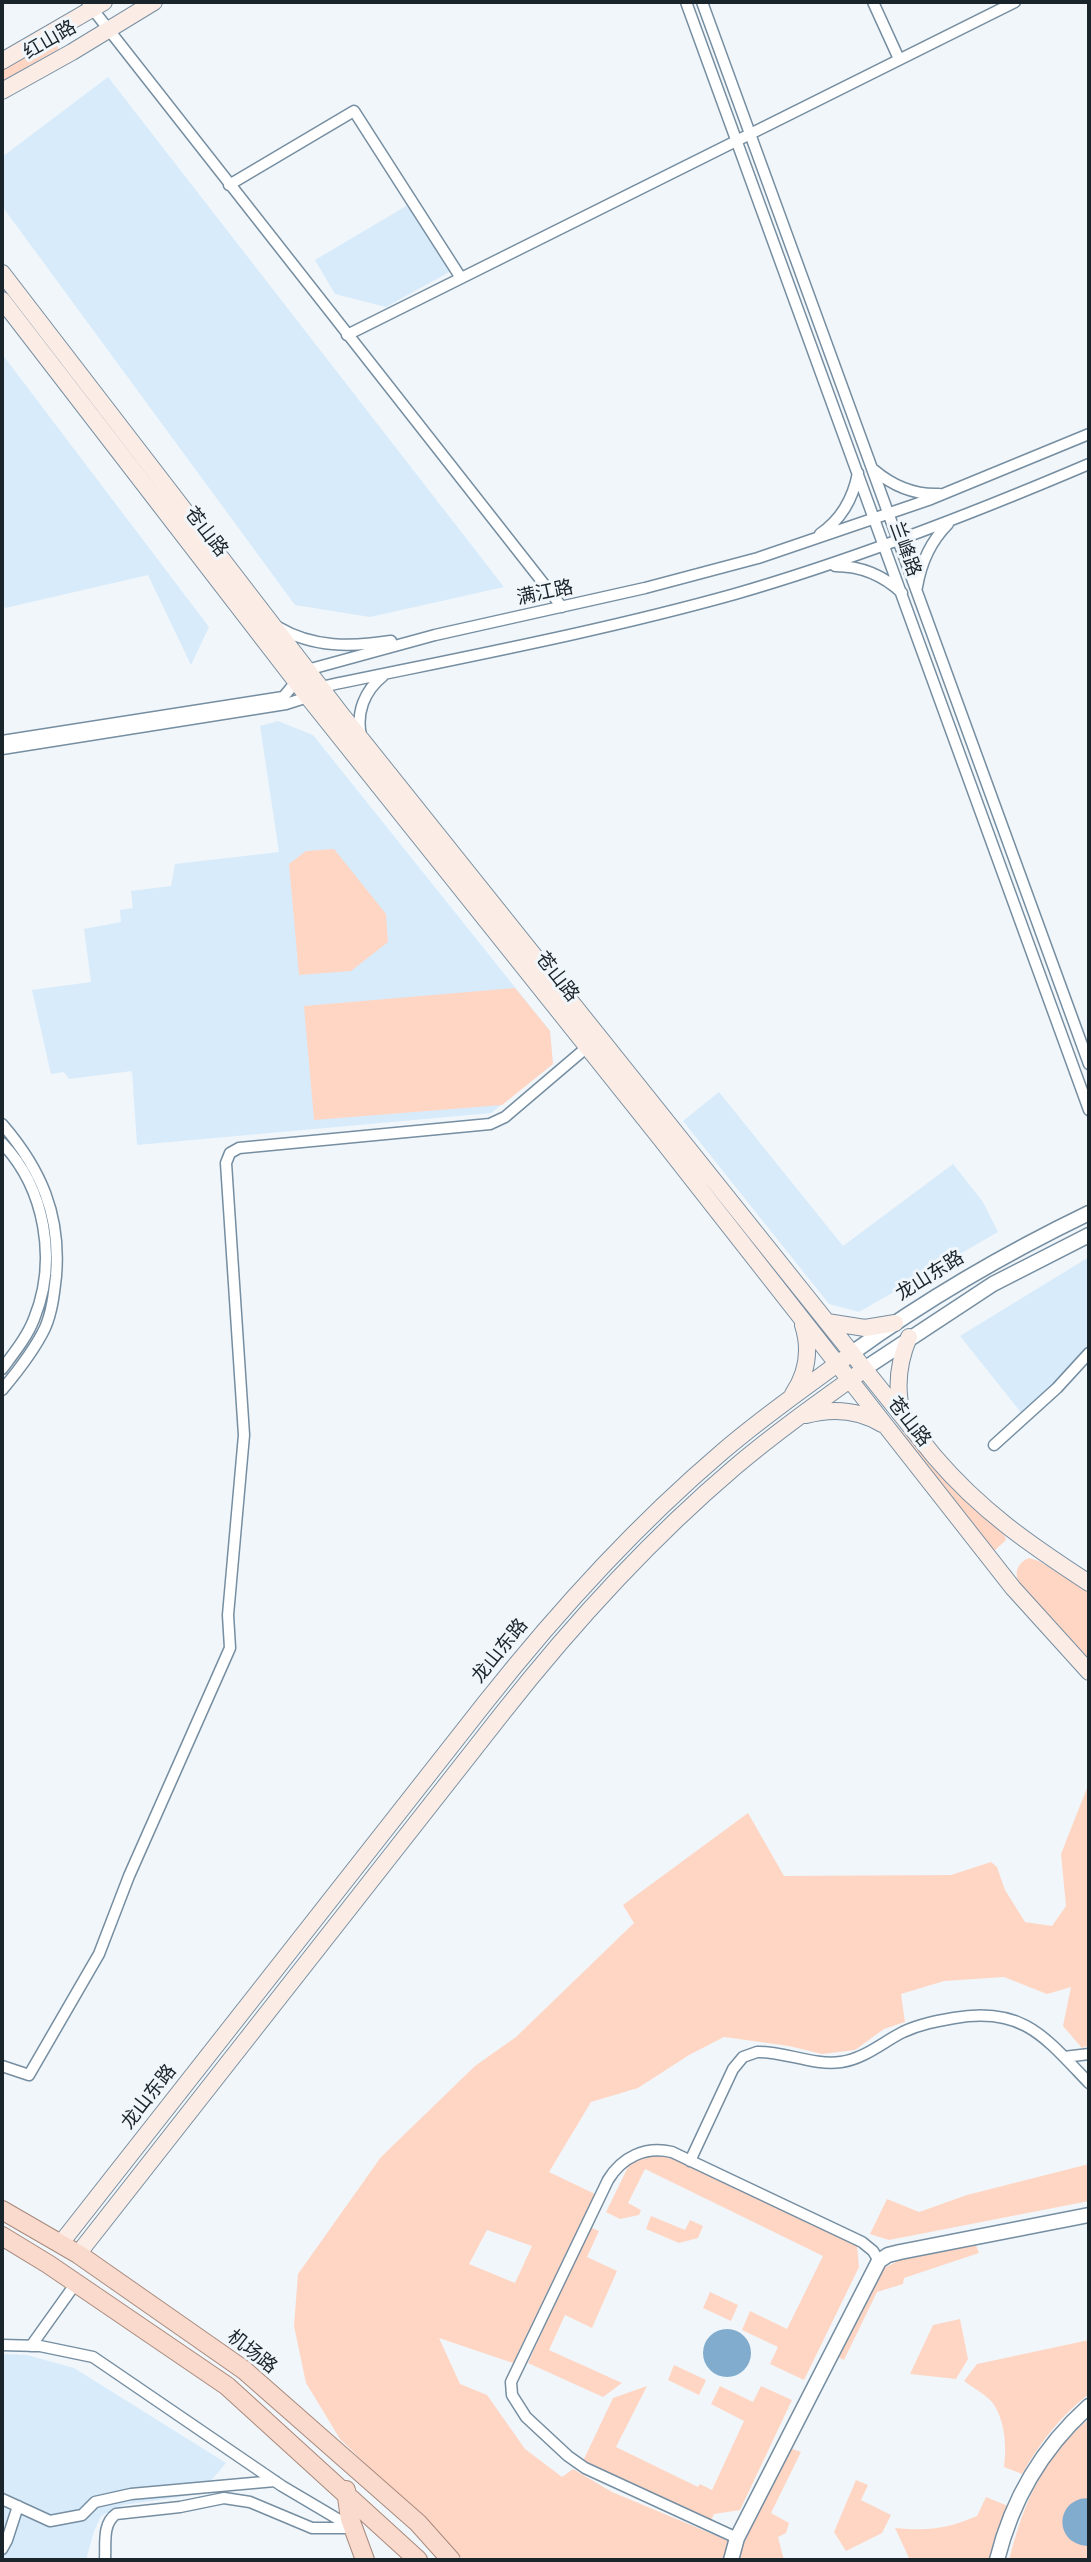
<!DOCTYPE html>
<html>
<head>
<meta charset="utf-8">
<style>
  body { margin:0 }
  #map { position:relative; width:1091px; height:2562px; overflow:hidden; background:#f0f6fa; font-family:Rubik,sans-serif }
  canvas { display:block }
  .frame { position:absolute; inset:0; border:4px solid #1a242b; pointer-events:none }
</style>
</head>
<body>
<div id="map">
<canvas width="1091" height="2562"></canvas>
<div class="frame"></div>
</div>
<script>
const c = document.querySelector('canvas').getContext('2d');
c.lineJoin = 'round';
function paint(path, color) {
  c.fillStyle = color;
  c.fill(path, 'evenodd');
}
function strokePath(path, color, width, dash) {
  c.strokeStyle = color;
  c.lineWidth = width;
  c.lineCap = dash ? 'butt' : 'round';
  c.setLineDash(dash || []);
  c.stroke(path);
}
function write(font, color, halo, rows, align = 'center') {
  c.font = font + ' Rubik,"Noto Sans SC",sans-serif';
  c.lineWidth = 6;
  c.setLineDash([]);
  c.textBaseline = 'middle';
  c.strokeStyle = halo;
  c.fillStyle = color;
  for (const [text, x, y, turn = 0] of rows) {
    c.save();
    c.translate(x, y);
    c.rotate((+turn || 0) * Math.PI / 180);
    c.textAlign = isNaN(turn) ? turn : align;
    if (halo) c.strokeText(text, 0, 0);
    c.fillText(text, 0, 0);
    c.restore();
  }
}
paint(new Path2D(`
  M108 77 504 587 370 617 295 605 2 206V157Z
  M413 202 453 270 386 307 335 294 315 260Z
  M2 354 209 627 191 665 148 575 5 608 2 598Z
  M278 721 313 735 550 1031 553 1064 491 1113 137 1145 132 1071 69 1079 64 1072 51 1074 32 990 91 982 84 929 121 922 120 910 133 908 131 891 171 886 175 864 279 852 260 726Z
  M719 1092 843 1246 953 1164 983 1202 998 1232 859 1312 829 1304 683 1121Z
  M1089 1257V1350L1023 1415 960 1336Z
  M4 2354 27 2355 74 2368 226 2463 200 2494 123 2505 101 2516 94 2531 86 2560H2V2357Z`), '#d8ebfb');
paint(new Path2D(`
  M54 41 59 49 2 81V70Z
  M334 849 386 914 388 942 351 971 299 975 289 864 306 851Z
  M515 988 550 1031 553 1064 502 1105 314 1120 304 1006Z
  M895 1423 949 1485 1005 1536 1006 1540 994 1551 991 1548 892 1425Z
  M1029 1558 1039 1561 1089 1592V1661L1018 1581C1014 1570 1019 1562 1029 1558Z
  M1089 1783V2045L1082 2048 1063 2026 1071 1987 1047 1994 1004 1977 944 1981 901 1994 905 2022 884 2029 855 2050 822 2054 789 2046 724 2037 689 2055 638 2088 591 2102 549 2172 595 2194 513 2363 439 2338 460 2384 487 2395 525 2449 562 2477 573 2469 612 2492 729 2541 726 2560H464L340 2439 306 2383 294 2326 298 2274 381 2157 475 2066 516 2037 634 1923 623 1905 748 1813 784 1876 951 1875 991 1862 997 1867 1005 1890 1025 1922 1052 1926 1066 1906 1061 1854ZM487 2230 532 2246 515 2283 469 2264Z
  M659 2152 857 2246 859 2267 804 2380 770 2364 778 2347 742 2330 750 2311 787 2329 823 2256 645 2169 628 2203 641 2210 639 2215 620 2219 606 2212 631 2161Z
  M1089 2164V2201L889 2240 870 2234 887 2199 919 2212 967 2195Z
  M651 2216 685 2230 690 2220 703 2226 698 2238 679 2243 646 2229Z
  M589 2227 599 2231 587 2257 617 2271 592 2328 565 2315 549 2350 622 2383 603 2397 528 2363Z
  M975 2243 979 2253 904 2278 903 2284 877 2292 844 2360 834 2355 876 2272 912 2254Z
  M710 2292 738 2305 731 2321 703 2308Z
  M960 2319 968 2359 956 2379 910 2374 933 2325Z
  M1089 2340V2394C1060 2416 1040 2443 1022 2474L1004 2467C1007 2447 1005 2419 992 2402 985 2394 972 2387 964 2381L977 2364Z
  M674 2365 706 2380 699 2395 668 2380Z
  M647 2386 616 2447 698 2487 700 2484 712 2490 744 2421 711 2404 720 2386 753 2402 761 2386 792 2400 740 2510 714 2514 710 2523 583 2461 613 2398Z
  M1089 2419V2560H1009C1024 2502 1042 2458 1089 2419Z
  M787 2447 801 2452 771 2513 789 2523 786 2533 778 2537 784 2560H738L743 2541Z
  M856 2480 868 2485 861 2500 891 2515 882 2533 846 2551 834 2532Z
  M986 2497 1008 2506 994 2540 989 2560H910L895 2528C929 2531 946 2529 977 2516Z`), '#ffd6c4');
paint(new Path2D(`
  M703 2353a24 24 0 1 1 48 0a24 24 0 1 1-48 0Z
  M1089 2498 1087 2546C1053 2543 1055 2498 1089 2498Z`), '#81acce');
const minor = new Path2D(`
  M87 2 562 607
  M686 2 1089 1110
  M702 2 1089 1064
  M873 2 899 59
  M229 185 354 111 461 278
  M347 335 1015 2
  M874 470C893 486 914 495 939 494
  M820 534C842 519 853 499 858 473
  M835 566C861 566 883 575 902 593
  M917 587C921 563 931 541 948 524
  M278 627C313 648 352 647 391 641
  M361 736C356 713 364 691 383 676
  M2 741 283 697C292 688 296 679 307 670L435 635 645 588 758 558 931 499 1089 434
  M2 749 286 704 308 697 321 687C459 658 599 632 735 594 856 559 974 513 1089 464
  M2 1124C41 1169 61 1215 56 1276 54 1294 52 1312 45 1328 34 1351 18 1371 2 1390
  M2 1143C45 1188 58 1260 34 1319 27 1337 14 1353 2 1369
  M994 1445 1057 1388 1089 1353
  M1064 2057 1089 2054
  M2 2066 29 2075 99 1954 129 1876 230 1648 228 1615 244 1435 226 1163 230 1153 239 1148 490 1124 505 1117 586 1048
  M690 2161 733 2069 743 2057 757 2052C784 2051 813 2066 841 2062 864 2059 883 2042 903 2032 920 2024 937 2021 954 2018 1023 2006 1045 2037 1089 2083
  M2 2345 40 2346 93 2357 282 2486 353 2528
  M31 2346 76 2283
  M2 2499 50 2521 82 2515 95 2502 131 2494 275 2481
  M737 2538 585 2468 568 2456 526 2417 512 2395 511 2382 608 2180C622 2157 645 2146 672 2152L862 2242 873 2251 879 2261
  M2 2549 7 2540 18 2506
  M105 2560C106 2544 102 2524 116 2514L180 2507 224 2498 250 2502 312 2528H353`);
const tertiary = new Path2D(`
  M852 1353C927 1299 1006 1253 1089 1213
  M864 1369 993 1284 1089 1235
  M731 2560 737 2538 879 2261 888 2255 900 2252 1089 2215
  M997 2560C1012 2499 1042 2448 1089 2406`);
const secondary = new Path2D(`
  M2 61 104 2
  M2 91 72 52 154 2
  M2 273 341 714 934 1456C981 1511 1029 1544 1089 1583
  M2 300 308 697 660 1138 1013 1588 1089 1672
  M827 1322 865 1328 895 1323
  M793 1394C807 1373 811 1350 803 1325
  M806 1415C832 1408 859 1410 882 1424
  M903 1416C895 1389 898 1363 909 1337
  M61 2243 485 1703C557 1612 634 1527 722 1452 760 1419 803 1389 844 1359
  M78 2254 501 1715C571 1626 648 1541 735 1467 774 1434 816 1404 858 1374`);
const primary = new Path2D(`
  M2 2210 78 2254 244 2370 418 2523 451 2560
  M2 2236 48 2264 227 2386 418 2560
  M346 2490 350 2519 365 2560`);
strokePath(minor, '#768ea1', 13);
strokePath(tertiary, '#768ea1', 17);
strokePath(secondary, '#768ea1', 18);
strokePath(primary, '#a88a7e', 20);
strokePath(minor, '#fff', 10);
strokePath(tertiary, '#fff', 14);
strokePath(secondary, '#fcece6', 16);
strokePath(primary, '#f9dacc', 18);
write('19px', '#1a242b', '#f0f6fa', [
  ["红山路",50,40,-30],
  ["苍山路",206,532,52],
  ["兰峰路",905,549,70],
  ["满江路",545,593,-12],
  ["苍山路",557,977,52],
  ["龙山东路",930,1276,-32],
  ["苍山路",909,1422,52],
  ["龙山东路",500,1651,-51],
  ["龙山东路",149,2097,-52],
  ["机场路",252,2352,38]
]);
</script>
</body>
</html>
